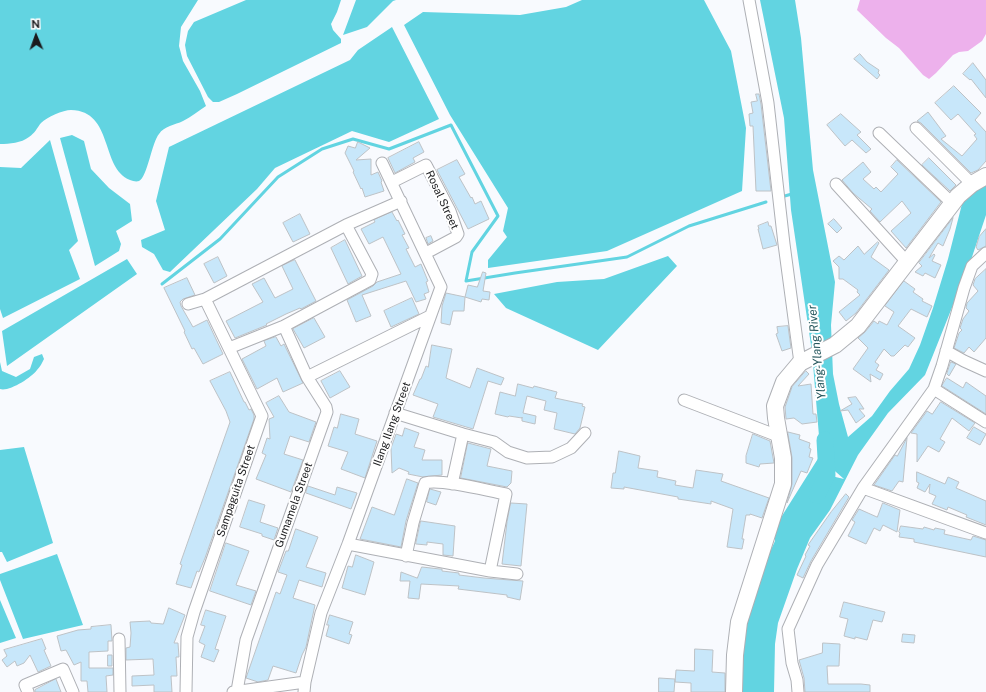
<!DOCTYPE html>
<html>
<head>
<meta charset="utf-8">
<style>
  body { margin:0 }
  #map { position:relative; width:986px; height:692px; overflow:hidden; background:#f8fafe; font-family:"Public Sans",sans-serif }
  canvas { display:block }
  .north { position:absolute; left:16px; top:16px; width:40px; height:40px; -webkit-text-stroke:3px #fff; paint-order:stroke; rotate:358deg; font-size:11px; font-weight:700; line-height:16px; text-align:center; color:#1a1b1d }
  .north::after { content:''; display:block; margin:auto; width:14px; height:18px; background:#1a1b1d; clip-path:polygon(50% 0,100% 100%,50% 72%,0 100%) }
</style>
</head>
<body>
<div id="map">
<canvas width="986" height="692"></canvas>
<div class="north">N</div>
</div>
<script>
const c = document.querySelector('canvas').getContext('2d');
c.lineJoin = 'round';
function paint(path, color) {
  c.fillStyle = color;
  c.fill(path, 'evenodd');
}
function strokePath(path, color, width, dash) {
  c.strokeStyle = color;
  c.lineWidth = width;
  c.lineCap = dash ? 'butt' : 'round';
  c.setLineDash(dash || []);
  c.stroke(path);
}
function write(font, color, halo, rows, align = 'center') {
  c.font = font + ' "Public Sans",sans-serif';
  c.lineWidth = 4;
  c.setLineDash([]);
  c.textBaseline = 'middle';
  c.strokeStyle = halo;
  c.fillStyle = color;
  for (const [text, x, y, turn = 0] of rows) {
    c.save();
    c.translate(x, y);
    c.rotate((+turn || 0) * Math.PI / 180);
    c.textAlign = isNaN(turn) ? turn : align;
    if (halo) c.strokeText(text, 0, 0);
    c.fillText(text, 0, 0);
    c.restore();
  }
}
paint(new Path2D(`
  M860 0H986V34L982 41 968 51 959 52 953 55 936 73 929 79 923 75 899 48 886 38 857 10Z`), '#edb1ec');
paint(new Path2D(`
  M0 0H198L181 27 179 46 183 61 200 91 206 106C198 111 191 117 183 121 175 125 164 126 159 134 152 142 147 178 139 181 136 182 133 181 130 180 100 168 114 111 71 110 63 110 47 117 41 123 37 128 35 133 29 137 21 143 10 144 0 144Z
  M246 0H341L337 12 331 24 333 30 341 39V43L237 94 219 102H213L208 97 187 56 185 45 188 31 194 22Z
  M356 0H396L393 1 367 27 343 35Z
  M582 0H704L731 51 746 128 742 191 607 251 488 268V260L507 237 503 231 508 208 450 115 404 25 423 12 520 15 566 7Z
  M760 0H795L801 38 813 170 835 282 831 325 833 374 839 404 848 437 872 416 890 391 909 369 920 345 933 308 948 259 962 204 986 182V215L971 260 925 375 888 413 858 455 830 510 810 538 797 569 778 623 775 644 774 692H742V663L744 639 748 620 750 595 775 541 774 532 780 519 819 457V436L812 352 791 210 784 118ZM820 458 844 479 827 475Z
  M392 27 439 119 389 142 352 131 275 168 257 189 170 272 163 270 154 254 142 247 141 240 165 230 156 201 169 147 350 60 358 50Z
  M72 135 84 141 91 169 109 188 130 204 132 221 116 231 121 244 119 251 95 266 60 138Z
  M50 140 78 241 69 250 80 279 3 318 0 309V167L21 168Z
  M668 256 677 266 598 350 506 308 494 294 557 282 604 279Z
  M127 259 137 274 7 366 2 331Z
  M42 354 44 359C42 363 40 367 37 370 31 378 9 392 0 389V362L2 371 16 377 30 369 34 357Z
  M24 447 53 543 7 562 2 552H0V450Z
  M57 554 83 625 23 639 0 580V574Z
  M0 600 16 638 0 643Z`), '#62d4e1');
strokePath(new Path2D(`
  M781 197 792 194
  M162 284 220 239 278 177 322 149 353 139 389 149 451 125 498 216 472 252 466 281 515 273 627 257 689 226 766 202`), '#62d4e1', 3);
strokePath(new Path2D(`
  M817 495 827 475 825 440`), '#62d4e1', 17);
const building = new Path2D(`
  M860 54 867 62 879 70 878 73 880 75 877 79 854 59Z
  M973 63 986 80V98L971 79 970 80 963 74Z
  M954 86 981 113 975 120 986 132V161L978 170 971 173 921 123 917 121 928 112 946 136 941 139 962 156 977 139 974 135 976 134 958 114 951 120 935 103Z
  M756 94H759L761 104 771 191H756L753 126H750L749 114 753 113 751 102 757 101Z
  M841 114 861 132 857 135 871 149 866 153 852 140 845 146 827 125Z
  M358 142 370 148 356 160 371 159V175L378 172 382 181 381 182 384 191 365 197 362 188 361 189 353 172 354 171 345 153 348 146 355 148Z
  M419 142 424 152 413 158 415 162 395 173 388 158Z
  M929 158 956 185 950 191 922 165Z
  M457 160 465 174 459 177 471 198 472 197 475 204 481 201 489 219 468 229 437 170Z
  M897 160 941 202 906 248 891 231 911 213 902 201 880 222 870 211 872 209 853 193 842 180 863 162 871 172 863 179 874 189 876 187 881 192 898 174 891 167Z
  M392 212 397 221 398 220 405 234 402 235 409 248 406 249 415 267 421 264 428 281 426 282 429 292 424 294 426 299 416 302 406 281 362 295 371 316 356 322 347 300 373 286 377 282 401 274 383 237 369 244 361 229 375 222 374 220Z
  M300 214 310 234 293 242 283 223Z
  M953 218 950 229 943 246 938 243 929 258 934 254 935 255 932 261 941 265 935 278 925 273 923 276 915 272 922 266 919 263Z
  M834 219 842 228 837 233 828 224Z
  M768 222 769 226H771L777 245 763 249 758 229H759L758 226Z
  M986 229V246L978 250 976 247 979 237Z
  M431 236 433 241 428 244 426 238Z
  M345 240 362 276 348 284 331 248Z
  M878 242 879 243 871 257 889 270 856 313 846 321 839 312 860 295 857 292 858 290 843 279H839V267L833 261 839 256 844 260 858 246 864 254Z
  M218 257 227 276 214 283 204 264Z
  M295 260 316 301 301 309 300 308 286 314 266 324 267 325 235 338 226 321 263 302 252 284 264 278 275 298 293 289 282 266Z
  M986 269V338L974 352 969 347 964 353 954 348 959 333 962 330 960 328 963 319 969 311 966 308 967 303 978 291 973 285 975 279Z
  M483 272 486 273 483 291 490 292 489 300 482 299 481 302 465 297 464 311H453L450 325 441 323 442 306 446 293 465 297 468 285 477 287Z
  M187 278 195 295 183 299 180 302 181 306 193 327 207 320 223 354 203 364 194 348 192 349 184 332 185 331 164 288Z
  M904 281 915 289 913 292 923 299 922 301 932 306 927 317 911 309 898 326 915 338 908 347 905 345 894 356H891L884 349 875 362 879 365 876 370 883 374 880 380 870 374 871 382 853 369 868 348 858 338 865 332 874 321 878 324 879 321 887 325 894 312 885 306Z
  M412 298 419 314 391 327 384 311Z
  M314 318 325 337 304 348 293 329Z
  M788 326 791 348 782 351 776 334 778 333 777 327Z
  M276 337 281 346 284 344 303 383 283 392 277 378 257 389 242 359 266 346 264 341Z
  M432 345 452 349 446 378 470 388 477 368 504 378 501 385 488 381 473 429 433 417 438 404 413 395 420 379H421L426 366 428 367Z
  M951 362 956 364 949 376 947 374Z
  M340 371 350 387 330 398 321 381Z
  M806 371 809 374 798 386 811 384 813 414H816L817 422 802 424 794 418 786 419 785 407 792 387Z
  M230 372 244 402H245L249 410 251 409 254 415V419L205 558 199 572 197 571 191 588 176 584 182 565 180 564 230 422 226 411 210 381Z
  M947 378 963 388 966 382 986 396V414L942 386Z
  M518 384 533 388 534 386 557 392 555 398 583 404 582 406 585 407 580 428 575 434 554 429 557 413 544 410 546 401 527 396 523 413 536 416 535 424 522 421V417V418L509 416 508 417 495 414 500 392 515 396Z
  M279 396 289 412 316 422 309 442 290 436 284 454 303 460 291 492 256 479 266 455 262 453 267 438 270 439 269 419 274 417 266 403Z
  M856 397 864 409H859L865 416 856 423 848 410 840 411 852 404 848 398Z
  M941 402 975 423 969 431 952 418 940 439 945 442 939 452 928 446 917 462V434L911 433 927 411 932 414Z
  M341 414 359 419 355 434 377 441 365 478 341 469 348 452 328 446 334 427 337 428Z
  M974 427 986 434 980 445 967 438Z
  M405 428 419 433 414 447 425 450 422 460H442V475L423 477 408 474 409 472 399 468 392 473 391 448 396 434 402 436Z
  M788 432 800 435 799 439 810 443 809 448 811 449 809 457 813 458 807 473 801 471 787 503 792 484V458Z
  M753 434 770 441 774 463 760 464 759 467 746 463V456Z
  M907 438 903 482 899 481 892 491 874 485 895 455 897 456Z
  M468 443 491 449 487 466 512 471 511 483 507 487 461 478Z
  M619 451 640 456 638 468 658 471 657 477 676 481 675 485 693 488 696 470 723 474 721 481 769 498 762 518 750 514V515H746L742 539H744L742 549 727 547 733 509 711 501V504L678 499V497L624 487V489L611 488 613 473H615Z
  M917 472 945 484 948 477 959 482 956 488 986 501V525L966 517 967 515 948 507 947 510 932 504 936 496 929 493 930 484 925 492 917 488 919 483 917 482Z
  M407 479 418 483 406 521 401 547 360 539 372 507 394 515Z
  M308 486 335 495 337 487 357 493 351 509 306 493Z
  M430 489 441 492 436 505 427 502Z
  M846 494 849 497 811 561 803 578 797 575 806 556 805 555 810 546 808 545 831 512Z
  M249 500 265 505 260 522 278 528 274 540 262 536V534L240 527Z
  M511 503 527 504 521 566 502 564 507 522Z
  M883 503 900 510 897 532 883 525 880 531 874 528 866 544 848 536 855 522 852 520 859 509 877 517Z
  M421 521 455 526 453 556 443 555V544L427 542V545L416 544Z
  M901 526 923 529 924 527 934 530 935 528 945 530 944 534 971 540 973 536 986 540V557L914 542V539L899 537 900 533 899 532Z
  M296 529 318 537 306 567 326 573 322 587 299 580 293 598 315 605 306 647 302 655 296 673 273 666 268 680 258 682 246 678 247 675 276 592 280 594 287 575 278 572 286 551H288Z
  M226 543 249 551 236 585 256 591 251 605 210 591Z
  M356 555 374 562 365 595 342 588 348 566 352 567Z
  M422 567 440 569H442V571L459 573V575L484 578 523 581 520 600 507 597V595L458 589 459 586 421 584 419 599 408 598 410 581H400L401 572 417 578Z
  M844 602 885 612 882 622 873 620 867 640 855 637V639L844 636 848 619 840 617Z
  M169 608 185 615 174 643H178L179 657H176L177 676H171L172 692H154V685L132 686V676L154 675 153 659 126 660V648L130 647 131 633 130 622 150 621 151 623 163 624Z
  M206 610 226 616 215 649 219 650 214 662 201 657 205 645 199 642 205 626 201 625Z
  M330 615 353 622 349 634 352 635 349 644 326 636 329 625H327Z
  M111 625 112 641H108V651L89 652V668H113V675L106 676 107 692H88L87 681H81V662L74 665 66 650 61 651 57 636 78 630 91 629V627Z
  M903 634 915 635 914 643 902 642Z
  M42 639 46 649 44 650 51 666 38 672 30 655 24 663 17 666 15 661 7 667 2 660 7 656 4 650Z
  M823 643 840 644 839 666H827L828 684H861L870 685V692H805L804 678 799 660 822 653Z
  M695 649 713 650 712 672 725 673V692H691V683L675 682 676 670 694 671Z
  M108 655H112V666H108Z
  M659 678 675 679 674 692H659Z
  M56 679 61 692H35V690Z`);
paint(building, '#c8e7fa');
strokePath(building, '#bdc2c6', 1);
const street = new Path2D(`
  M749 0 768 103 784 244 800 363
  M916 128 972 184
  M879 133 953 204
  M392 182 426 165 450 211 458 234 456 237 426 253
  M836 184 907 262
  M188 304 205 299 346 225 401 201
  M229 348 284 326 370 280 372 274 346 225
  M946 351 964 361 986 371
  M307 377 430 316
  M934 389 986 422
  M684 400 778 436
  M395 413 463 434 494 442 508 452 527 458 552 457 571 448 585 433
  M452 484 463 434
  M863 488 986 533
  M348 544 490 571 517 574
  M406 556 413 523 425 483C441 478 488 491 506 494L490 571
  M119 639 120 692
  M237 691 246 640 327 412 326 407 307 377 284 326
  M28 692 25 685 63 669 73 692
  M186 692 187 637 194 612 262 416 205 299
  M233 692 305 682
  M304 692 305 682 321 613 348 544 441 287 382 163
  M798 692 797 680 792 663 788 629 817 565 863 488 934 389 942 366 964 288 972 266 986 253`);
const secondary = new Path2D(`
  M734 692 735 655 739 622 783 484V458L776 418 775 406 784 382 800 363 835 345 858 326 958 196 972 184 986 176`);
strokePath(street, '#aeb0b5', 13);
strokePath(secondary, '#aeb0b5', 18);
strokePath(street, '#fff', 11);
strokePath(secondary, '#fff', 16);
write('11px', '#1a1b1d', '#fff', [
  ["Rosal Street",442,200,65],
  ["Ilang Ilang Street",392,424,-70],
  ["Sampaguita Street",236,491,-71],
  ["Gumamela Street",294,505,-70]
]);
write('italic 12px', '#26575d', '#fff', [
  ["Ylang-Ylang River",817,352,-96]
]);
</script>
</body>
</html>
